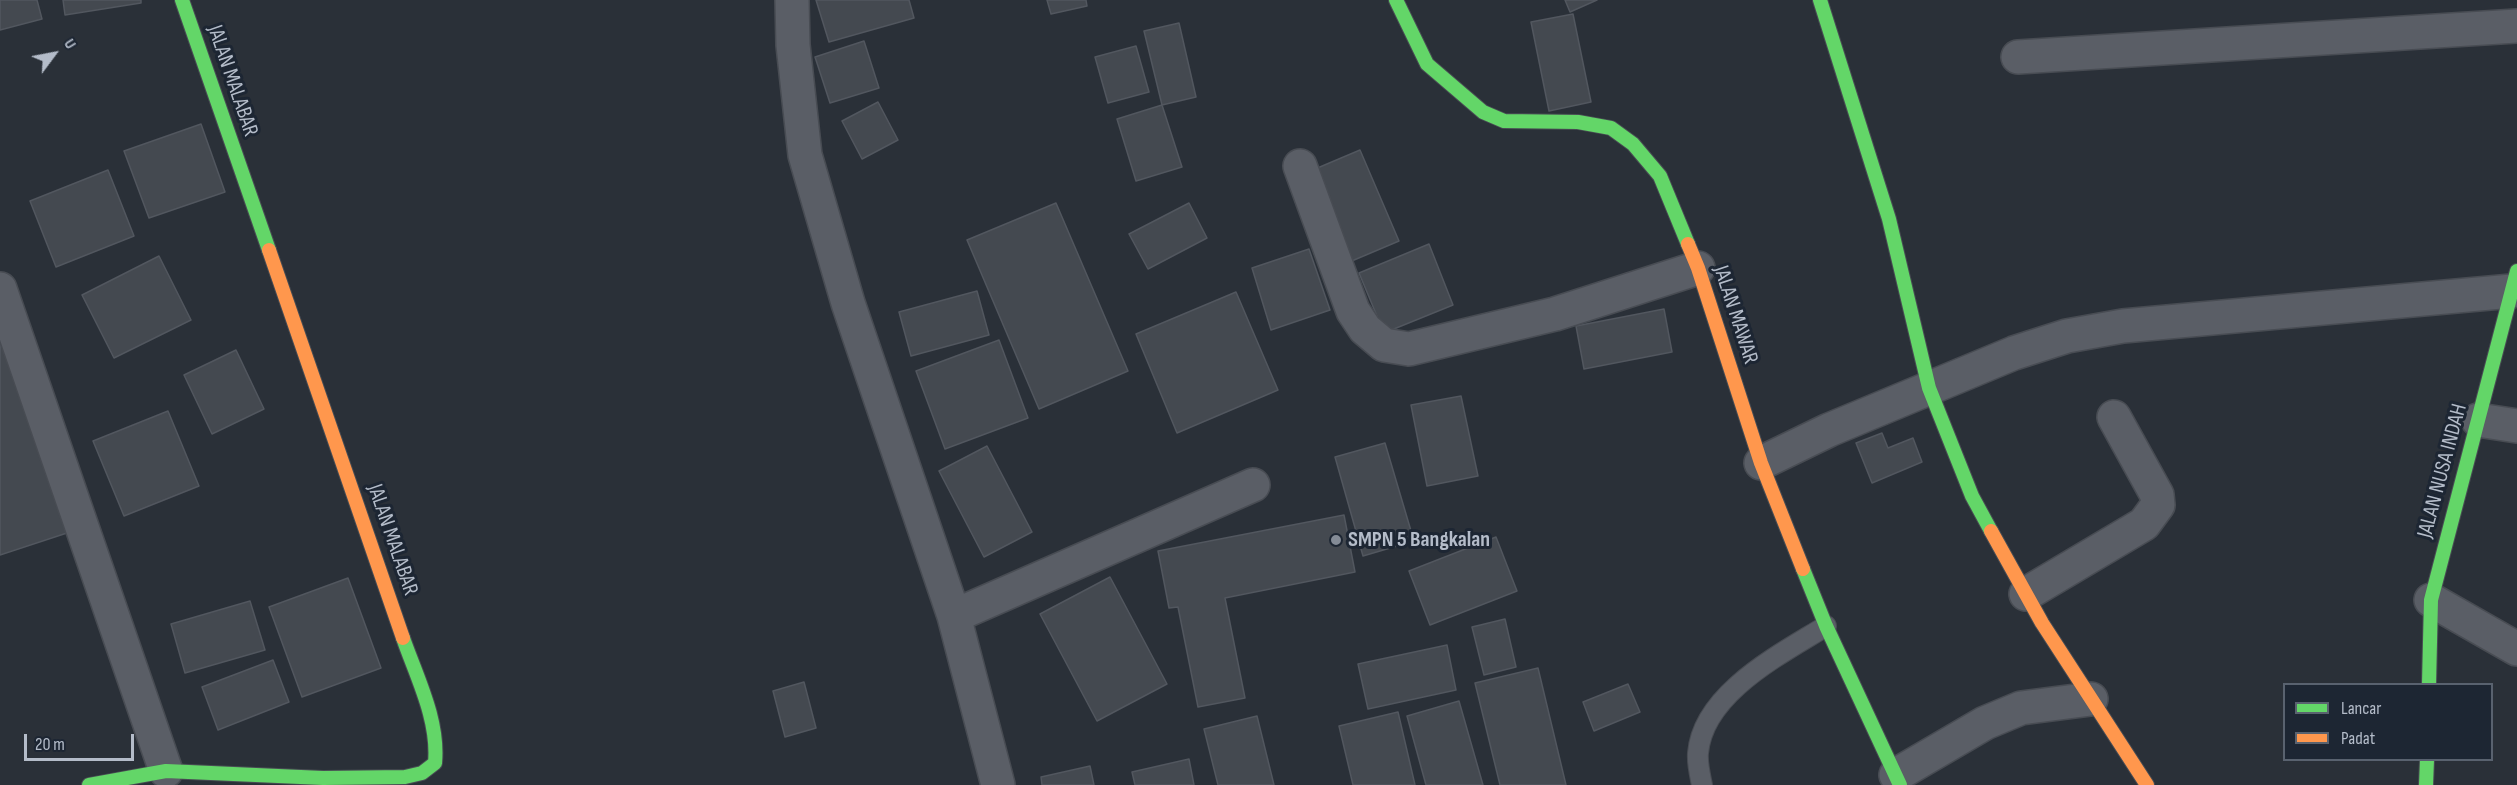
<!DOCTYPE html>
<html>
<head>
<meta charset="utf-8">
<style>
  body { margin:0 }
  #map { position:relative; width:2517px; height:785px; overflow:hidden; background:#2a3038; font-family:"Sofia Sans Condensed",sans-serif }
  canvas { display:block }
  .legend { position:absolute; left:2283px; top:683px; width:210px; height:78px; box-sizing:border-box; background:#1d2633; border:2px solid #59626f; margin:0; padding:8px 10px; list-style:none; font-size:18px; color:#b4bcc9 }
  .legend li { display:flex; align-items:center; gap:12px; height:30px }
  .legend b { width:30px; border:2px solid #59626f }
  .north { position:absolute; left:24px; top:24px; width:60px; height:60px; -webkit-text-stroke:4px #1d2633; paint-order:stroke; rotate:58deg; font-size:16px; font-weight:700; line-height:24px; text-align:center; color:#b4bcc9 }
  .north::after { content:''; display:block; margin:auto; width:21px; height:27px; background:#b4bcc9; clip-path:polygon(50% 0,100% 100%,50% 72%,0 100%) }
  .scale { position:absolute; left:24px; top:734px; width:110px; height:27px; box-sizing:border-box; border:3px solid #b4bcc9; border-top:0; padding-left:8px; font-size:18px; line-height:21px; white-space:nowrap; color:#b4bcc9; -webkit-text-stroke:4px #1d2633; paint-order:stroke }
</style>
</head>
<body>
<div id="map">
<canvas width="2517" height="785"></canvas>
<ul class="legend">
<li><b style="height:8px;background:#63d668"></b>Lancar</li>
<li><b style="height:8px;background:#ff974d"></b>Padat</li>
</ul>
<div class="north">U</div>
<div class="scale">20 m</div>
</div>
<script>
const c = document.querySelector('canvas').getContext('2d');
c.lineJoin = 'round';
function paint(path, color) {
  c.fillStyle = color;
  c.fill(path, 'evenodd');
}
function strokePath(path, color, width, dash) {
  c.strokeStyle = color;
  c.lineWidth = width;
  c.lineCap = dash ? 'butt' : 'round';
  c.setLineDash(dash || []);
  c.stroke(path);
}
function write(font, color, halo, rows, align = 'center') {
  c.font = font + ' "Sofia Sans Condensed",sans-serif';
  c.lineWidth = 6;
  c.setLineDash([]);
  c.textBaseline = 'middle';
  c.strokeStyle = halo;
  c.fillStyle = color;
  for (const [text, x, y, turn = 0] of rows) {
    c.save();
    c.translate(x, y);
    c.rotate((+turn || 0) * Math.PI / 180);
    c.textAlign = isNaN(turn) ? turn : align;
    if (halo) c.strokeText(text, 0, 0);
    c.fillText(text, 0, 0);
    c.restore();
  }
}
const building = new Path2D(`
  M0 0H37L42 19 0 30Z
  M63 0H141V3L65 15Z
  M816 0H909L914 18 829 42Z
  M1047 0H1086L1087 6 1051 14Z
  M1565 0H1597L1570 12Z
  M1573 14 1591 102 1549 111 1531 22Z
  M1179 23 1196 97 1162 105 1144 31Z
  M864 41 879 88 830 103 815 57Z
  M1136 46 1149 92 1108 103 1095 57Z
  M878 102 898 140 862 159 842 121Z
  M1162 105 1182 167 1136 181 1117 119Z
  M201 124 225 192 149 218 124 151Z
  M1360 150 1399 241 1347 263 1308 172Z
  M108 170 134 236 56 267 30 201Z
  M1056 203 1128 371 1039 409 967 240Z
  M1189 203 1207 238 1148 269 1129 234Z
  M1429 244 1453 305 1384 333 1359 273Z
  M1309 249 1330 310 1271 330 1252 268Z
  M159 256 191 320 114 358 82 295Z
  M977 291 989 335 911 356 899 312Z
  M1236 292 1278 390 1177 433 1136 334Z
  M1664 309 1672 352 1584 369 1576 326Z
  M0 326 70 532 0 555Z
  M999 340 1028 418 945 449 916 371Z
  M236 350 264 409 212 434 184 375Z
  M1461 396 1478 476 1427 486 1411 405Z
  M168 411 199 486 124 516 93 441Z
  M1882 433 1888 448 1913 438 1922 462 1872 483 1856 443Z
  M1385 443 1414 541 1363 556 1335 457Z
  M987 446 1032 532 984 557 939 471Z
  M1344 515 1355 572 1225 598 1245 698 1198 707 1178 607 1169 608 1158 551Z
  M1496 537 1517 591 1430 625 1409 571Z
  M1110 577 1167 684 1097 721 1040 614Z
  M348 578 381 668 302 697 269 607Z
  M250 601 265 650 185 673 171 624Z
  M1505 619 1516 667 1484 675 1472 627Z
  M1447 645 1456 690 1368 709 1358 664Z
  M273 660 289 702 218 730 202 687Z
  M1538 668 1566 785H1500L1475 683Z
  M804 682 816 728 785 737 773 691Z
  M1628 684 1640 712 1594 731 1583 702Z
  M1459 701 1483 785H1426L1407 716Z
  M1398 712 1415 785H1353L1339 726Z
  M1257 716 1274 785H1218L1204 729Z
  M1189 759 1194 785H1135L1132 772Z
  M1090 766 1094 785H1042L1041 777Z`);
paint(building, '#444950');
strokePath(building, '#52575f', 1.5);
const lane = new Path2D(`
  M1702 785C1700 775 1697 763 1698 753 1703 693 1781 654 1826 626`);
const street = new Path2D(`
  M792 0 793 45 805 155 848 303 954 616 998 785
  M2018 57 2517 26
  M1300 166 1353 311 1365 329 1384 345 1409 349 1555 314 1698 268
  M0 289 166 771
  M2478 420 2517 426
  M1761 463 1829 430 2014 353 2067 336 2123 326 2512 291
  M2026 594 2144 524 2158 505 2157 495 2114 417
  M2431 600 2517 649
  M954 616 1253 485
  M1896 775 1985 723 2021 708 2091 699`);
const fast = new Path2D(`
  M182 0 269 250
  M1396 0 1427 64 1483 112 1504 121 1578 122 1611 128 1633 144 1660 176 1688 244
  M1820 0 1889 219 1929 388 1972 496 1991 531
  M1803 569 1826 626 1900 785
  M2429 684 2431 600 2517 271
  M89 785 166 771 323 778 405 777 422 773 435 763C439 720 417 678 403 638
  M2426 785 2427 760`);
const slow = new Path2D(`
  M1688 244 1698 268 1761 463 1803 569
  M269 250 403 638
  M1991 531 2042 623 2147 785`);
strokePath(lane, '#484c53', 22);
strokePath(street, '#484c53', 36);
strokePath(fast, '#484c53', 16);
strokePath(slow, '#484c53', 16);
strokePath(lane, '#5a5e66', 20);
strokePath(street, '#5a5e66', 33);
strokePath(fast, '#63d668', 14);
strokePath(slow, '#ff974d', 14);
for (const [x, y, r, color] of [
  [1336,540,6,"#848b96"]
]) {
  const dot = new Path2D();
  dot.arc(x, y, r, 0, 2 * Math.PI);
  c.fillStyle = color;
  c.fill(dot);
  strokePath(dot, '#1d2633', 2);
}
write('22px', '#b4bcc9', '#1d2633', [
  ["JALAN MALABAR",232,81,71],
  ["JALAN MAWAR",1735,315,72],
  ["JALAN NUSA INDAH",2443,471,-75],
  ["JALAN MALABAR",392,540,71]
]);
write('bold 22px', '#b4bcc9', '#1d2633', [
  ["SMPN 5 Bangkalan",1348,540]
], 'left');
</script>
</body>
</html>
